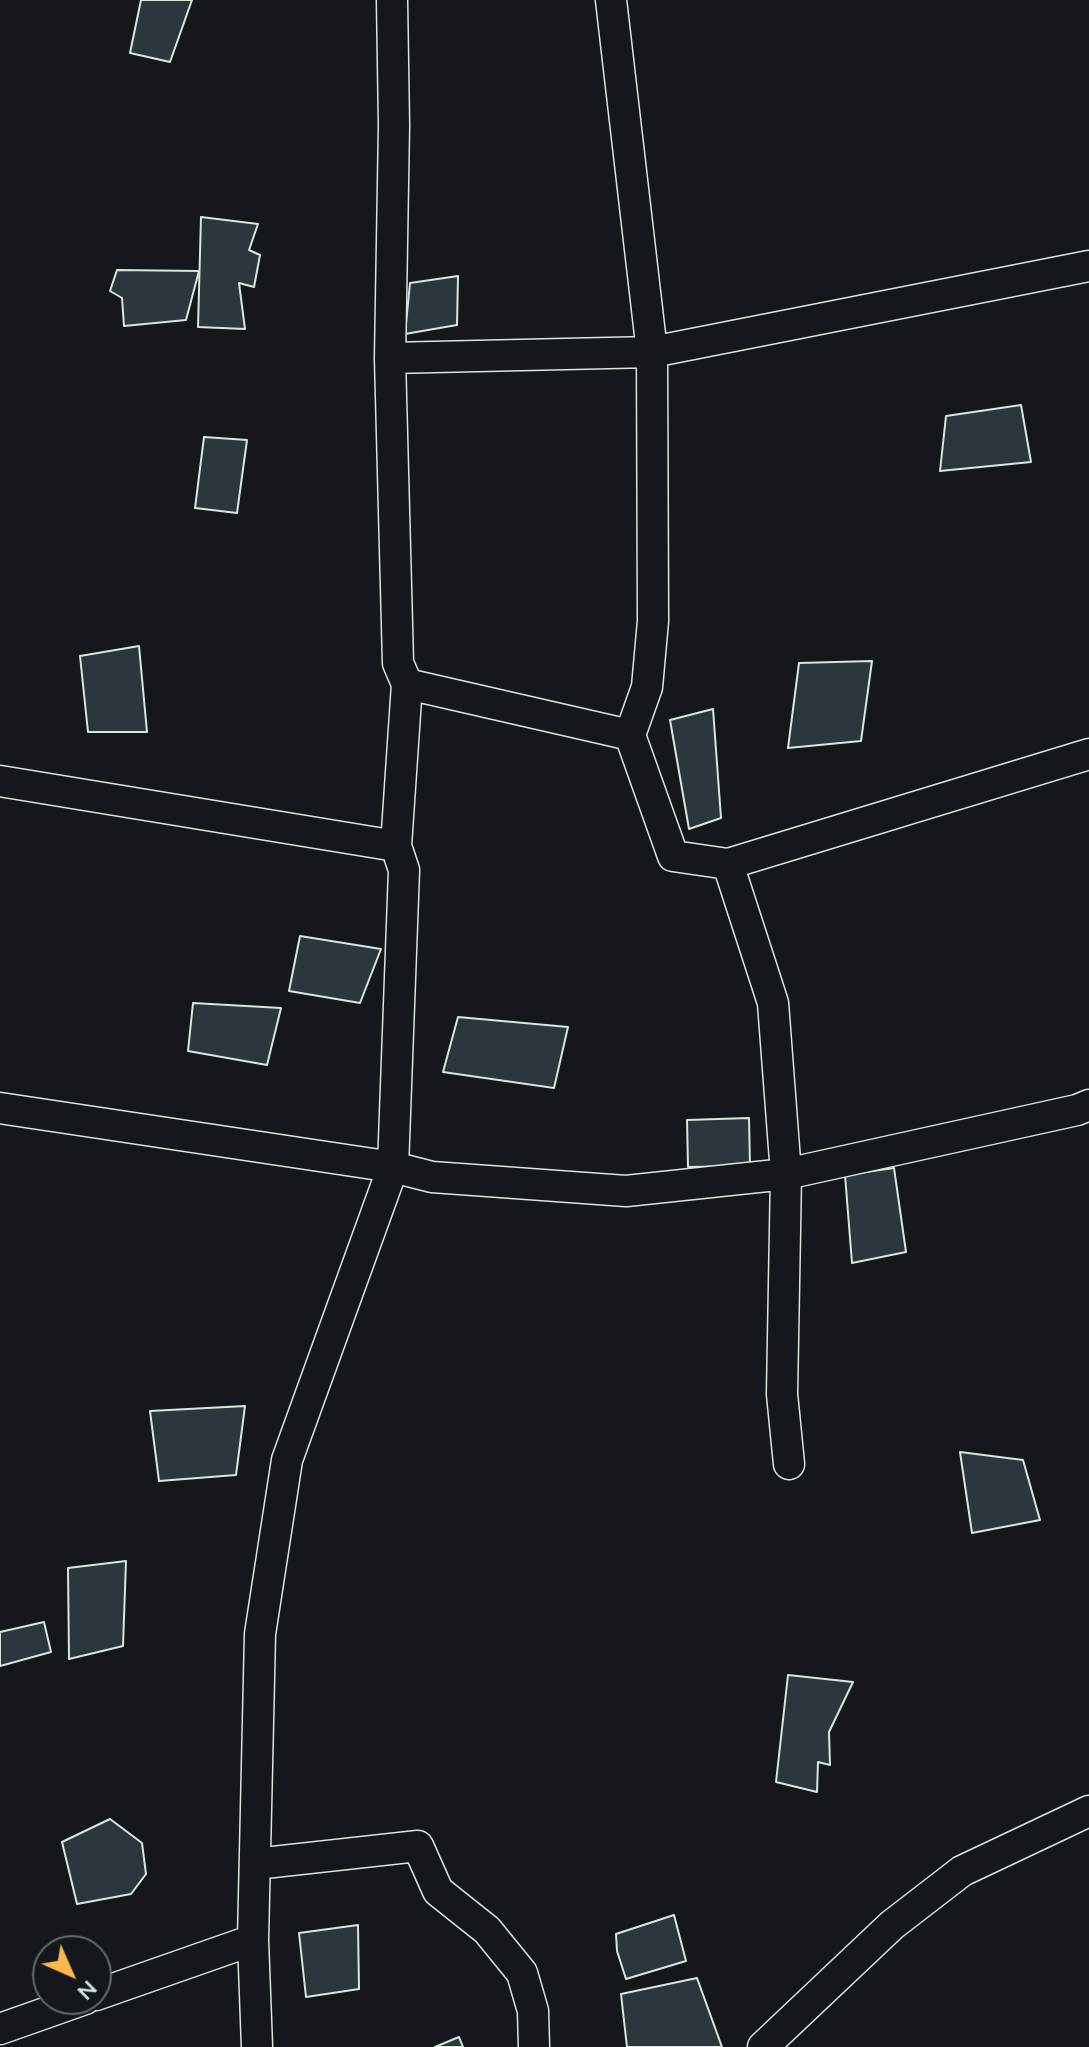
<!DOCTYPE html>
<html>
<head>
<meta charset="utf-8">
<style>
  body { margin:0 }
  #map { position:relative; width:1089px; height:2047px; overflow:hidden; background:#14181c; font-family:Mulish,sans-serif }
  canvas { display:block }
  .north { position:absolute; left:32px; top:1935px; width:80px; height:80px; box-sizing:border-box; background:#14181c; border:2px solid #626a69; border-radius:50%; rotate:135deg; font-size:22px; font-weight:700; line-height:32px; text-align:center; color:#d8e6dc }
  .north::after { content:''; display:block; margin:auto; width:28px; height:36px; background:#ffb74d; clip-path:polygon(50% 0,100% 100%,50% 72%,0 100%) }
</style>
</head>
<body>
<div id="map">
<canvas width="1089" height="2047"></canvas>
<div class="north">N</div>
</div>
<script>
const c = document.querySelector('canvas').getContext('2d');
c.lineJoin = 'round';
function paint(path, color) {
  c.fillStyle = color;
  c.fill(path, 'evenodd');
}
function strokePath(path, color, width, dash) {
  c.strokeStyle = color;
  c.lineWidth = width;
  c.lineCap = dash ? 'butt' : 'round';
  c.setLineDash(dash || []);
  c.stroke(path);
}
const building = new Path2D(`
  M141 0H192L170 62 130 53Z
  M201 217 258 224 249 250 260 255 254 287 239 283 245 329 198 327Z
  M117 270 199 271 186 320 124 326 122 298 110 291Z
  M458 276 457 325 405 334 410 283Z
  M1021 405 1031 462 940 471 946 416Z
  M204 437 247 440 237 513 195 508Z
  M139 646 147 732H88L80 656Z
  M872 661 861 741 788 748 799 663Z
  M713 709 721 818 689 829 670 720Z
  M300 936 381 949 360 1003 289 991Z
  M193 1003 281 1008 267 1065 188 1051Z
  M458 1017 568 1027 554 1088 443 1072Z
  M749 1118 750 1166 688 1167 687 1120Z
  M894 1168 906 1252 852 1263 845 1175Z
  M245 1406 236 1475 159 1481 150 1411Z
  M960 1452 1023 1460 1040 1520 972 1533Z
  M126 1561 123 1646 69 1659 68 1568Z
  M44 1622 51 1652 0 1666V1632Z
  M788 1675 853 1682 829 1732 830 1765 818 1762 817 1792 776 1782Z
  M110 1819 142 1843 146 1874 131 1894 77 1904 62 1842Z
  M674 1915 686 1961 626 1979 617 1951 616 1934Z
  M358 1925 359 1989 306 1997 299 1933Z
  M697 1978 722 2047H627L621 1994Z
  M459 2037 463 2047H435Z`);
paint(building, '#2c363c');
strokePath(building, '#d8e6dc', 2);
const street = new Path2D(`
  M611 0 652 352 653 621 647 687 630 735 673 856 728 864 773 1003 786 1174 782 1394 789 1464
  M390 358 652 352 1089 266
  M407 684 630 735
  M0 781 396 846
  M728 864 1089 754
  M0 1108 393 1167 432 1177 626 1191 786 1174 1077 1110 1089 1105
  M255 1864 418 1846 438 1891 487 1930 522 1973 533 2011 534 2047
  M96 1995 253 1940
  M0 2029 85 1999
  M257 2047 253 1940 260 1634 287 1460 393 1167 404 870 396 846 407 684 398 663 390 358 394 125 392 0
  M763 2047 892 1925 962 1871 1089 1811`);
strokePath(street, '#d8e6dc', 33);
strokePath(street, '#14181c', 30);
</script>
</body>
</html>
